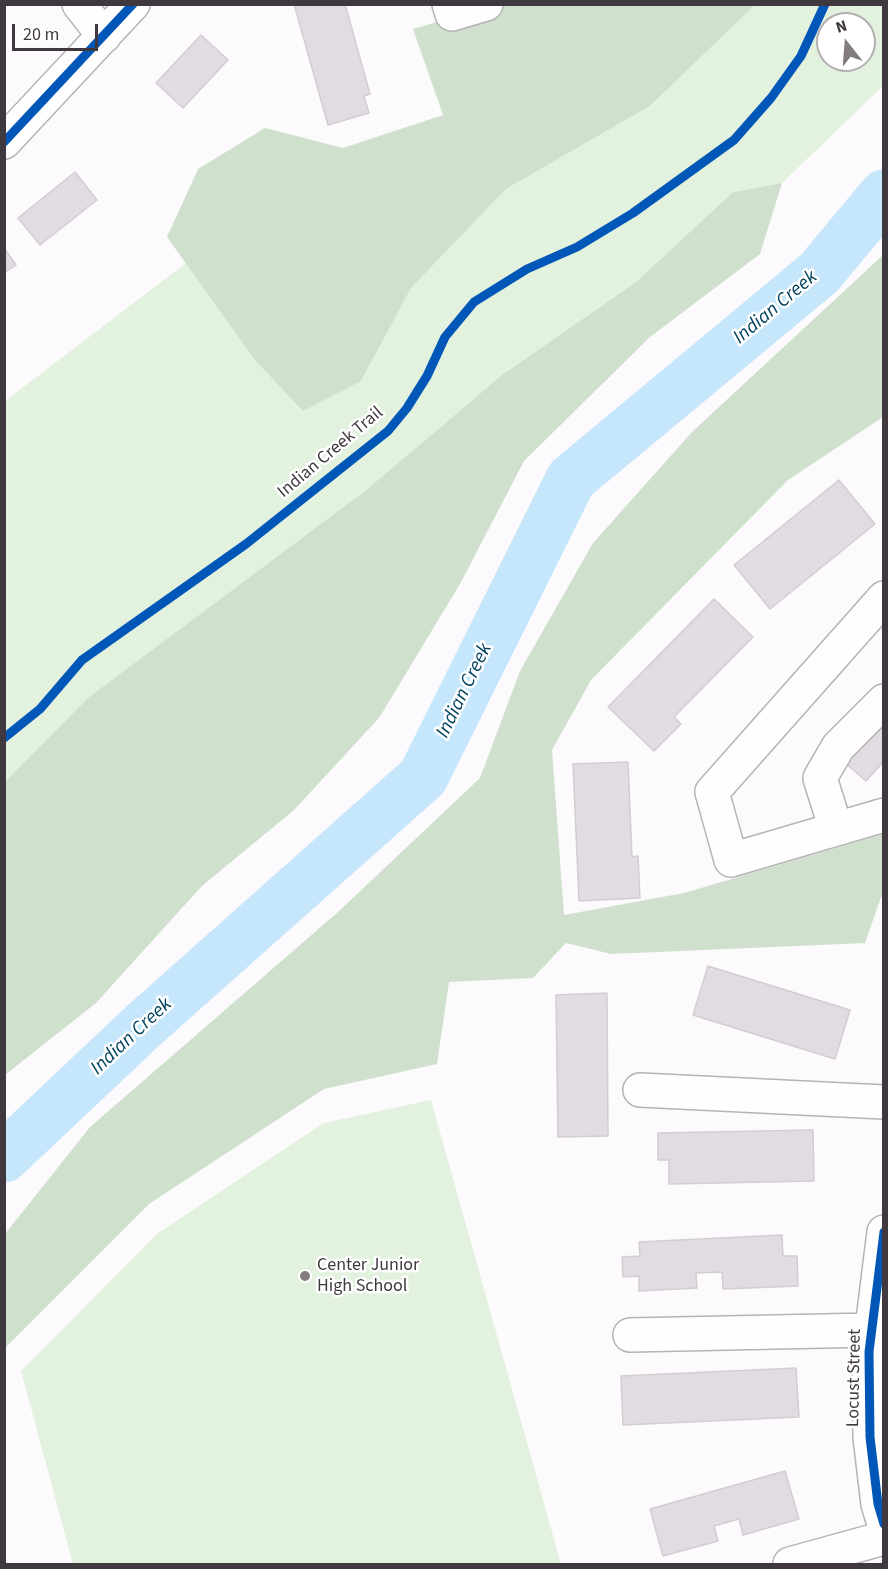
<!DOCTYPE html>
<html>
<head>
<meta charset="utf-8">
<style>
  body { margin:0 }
  #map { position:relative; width:888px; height:1569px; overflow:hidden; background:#fcfafc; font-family:"Source Sans 3",sans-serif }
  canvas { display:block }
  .frame { position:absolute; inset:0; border:6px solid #40383f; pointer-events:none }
  .north { position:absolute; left:816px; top:12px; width:60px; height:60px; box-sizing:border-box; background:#fff; border:2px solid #b3afb2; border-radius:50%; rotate:343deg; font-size:16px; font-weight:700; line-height:24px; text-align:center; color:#40383f }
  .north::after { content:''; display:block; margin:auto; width:21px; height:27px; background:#827c81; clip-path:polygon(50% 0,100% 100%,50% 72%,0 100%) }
  .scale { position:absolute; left:12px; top:24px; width:86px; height:27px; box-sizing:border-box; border:3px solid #40383f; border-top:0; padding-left:8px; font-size:18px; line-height:21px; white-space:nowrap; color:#40383f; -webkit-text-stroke:4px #fff; paint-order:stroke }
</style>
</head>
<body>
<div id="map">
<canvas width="888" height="1569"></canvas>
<div class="frame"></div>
<div class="north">N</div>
<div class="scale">20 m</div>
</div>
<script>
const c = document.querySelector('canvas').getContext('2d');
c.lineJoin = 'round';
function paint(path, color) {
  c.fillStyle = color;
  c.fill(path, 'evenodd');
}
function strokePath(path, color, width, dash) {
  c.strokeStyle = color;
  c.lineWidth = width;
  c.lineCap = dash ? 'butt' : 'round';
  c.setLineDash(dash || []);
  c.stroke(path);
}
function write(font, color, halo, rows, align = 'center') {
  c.font = font + ' "Source Sans 3",sans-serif';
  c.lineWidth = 5;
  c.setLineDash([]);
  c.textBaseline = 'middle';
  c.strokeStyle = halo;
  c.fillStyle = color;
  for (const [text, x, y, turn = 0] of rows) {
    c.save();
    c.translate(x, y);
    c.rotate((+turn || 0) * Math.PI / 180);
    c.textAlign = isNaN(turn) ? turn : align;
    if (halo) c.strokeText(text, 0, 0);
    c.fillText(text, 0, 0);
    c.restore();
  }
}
paint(new Path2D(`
  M755 5H883V86L782 183 733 192 636 282 502 375 365 491 5 782V401L186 263 254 359 361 381 411 288 506 189 650 106ZM828 24H864V60H828Z
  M431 1100 561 1564H73L21 1371 158 1233 324 1123Z`), '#e2f2df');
paint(new Path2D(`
  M495 5H755L650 106 506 189 411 288 361 381 303 411 254 359 167 237 198 169 265 128 343 148 443 115 413 29Z
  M782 183 760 254 650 337 524 461 460 584 379 718 294 810 202 886 96 1003 5 1075V782L88 698 365 491 502 375 636 282 733 192Z
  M883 255V417L788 480 591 680 552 750 564 915 684 893 883 834V896L881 897 865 943 611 954 566 943 533 978 449 982 437 1064 324 1089 149 1204 5 1348V1234L90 1127 338 912 480 778 520 671 593 543 692 432Z`), '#cfe1cd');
strokePath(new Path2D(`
  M4 1157 144 1025 423 777 571 479 819 273 884 195`), '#c5e6fb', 51);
const building = new Path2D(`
  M294 4H345L370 94 364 96 369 113 328 125Z
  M201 35 228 60 183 108 156 83Z
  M75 172 97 200 40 245 18 218Z
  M4 248 16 265 4 273Z
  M839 480 875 524 770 609 734 565Z
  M714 599 753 637 674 717 681 724 654 751 608 707Z
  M884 718V761L866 781 844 762Z
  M628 762 632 857 638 856 640 898 579 901 573 764Z
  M708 966 850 1010 835 1059 693 1015Z
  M607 993 608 1136 558 1137 556 995Z
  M813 1130 814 1181 669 1184V1160H658V1133Z
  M782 1235 783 1256H797L798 1286 723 1289 722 1272 696 1273 697 1288 639 1291V1276L623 1277 622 1257 640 1256 639 1242Z
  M796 1368 799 1417 623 1425 621 1376Z
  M785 1471 799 1519 743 1535 739 1519 714 1526 718 1541 663 1556 650 1509Z`);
paint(building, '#e3dbe3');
strokePath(building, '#d2cdd1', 1.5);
const minor = new Path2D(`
  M79 4 104 36
  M449 4 452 14 486 4
  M4 142 133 4
  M884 598 712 792 731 860 884 815
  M836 829 820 778 838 747 884 701
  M640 1090 884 1102
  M884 1232 869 1352 870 1437 878 1504 884 1524
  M630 1335 872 1330
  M790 1564 884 1538`);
strokePath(minor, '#b6b2b6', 36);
strokePath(minor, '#fffeff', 33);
strokePath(new Path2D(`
  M4 142 133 4
  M4 738 40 709 82 660 246 544 388 431 407 408 427 376 445 337 474 302 527 269 577 247 633 213 734 140 771 98 801 56 825 4
  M884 1232 869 1352 870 1437 878 1504 884 1524`), '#0057b8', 9);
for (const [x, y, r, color] of [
  [305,1276,6,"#827c81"]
]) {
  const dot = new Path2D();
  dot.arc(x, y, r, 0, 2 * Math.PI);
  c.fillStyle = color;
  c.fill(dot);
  strokePath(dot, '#fff', 2);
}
write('18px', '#40383f', '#fff', [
  ["Indian Creek Trail",331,453,-40],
  ["Locust Street",855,1378,-89]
]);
write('18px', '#40383f', '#fff', [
  ["Center Junior",317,1266],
  ["High School",317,1287]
], 'left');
write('italic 20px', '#034460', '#fff', [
  ["Indian Creek",776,308,-40],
  ["Indian Creek",465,691,-64],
  ["Indian Creek",132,1037,-43]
]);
</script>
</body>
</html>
